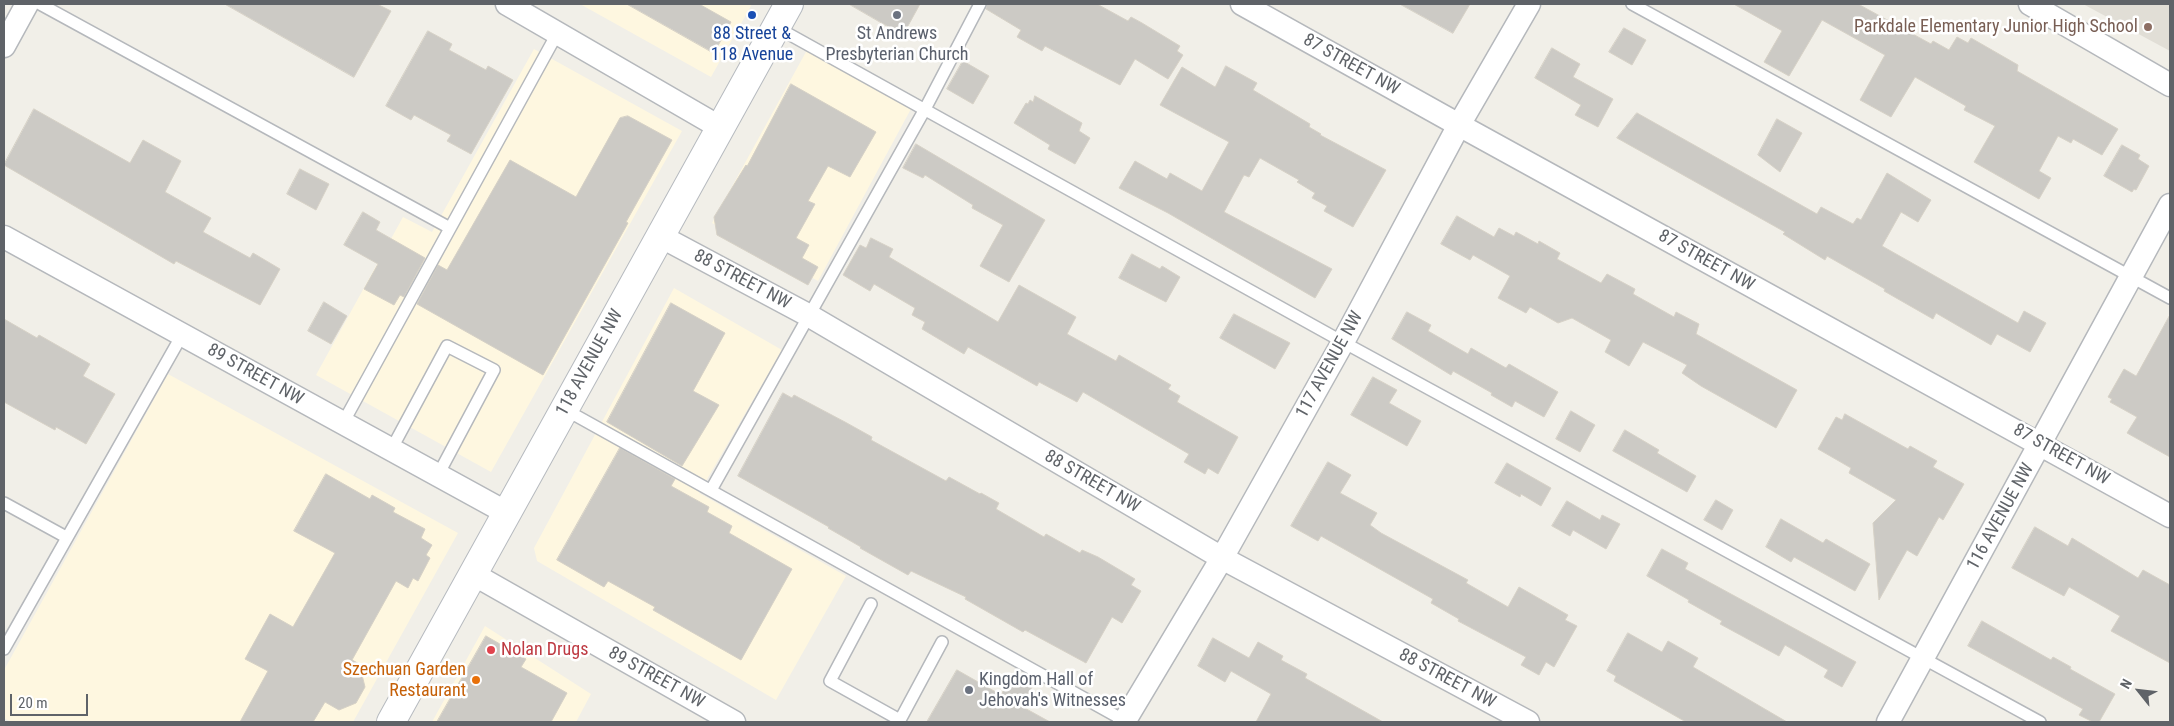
<!DOCTYPE html>
<html>
<head>
<meta charset="utf-8">
<style>
  body { margin:0 }
  #map { position:relative; width:2174px; height:726px; overflow:hidden; background:#f1efe8; font-family:"Roboto Condensed",sans-serif }
  canvas { display:block }
  .frame { position:absolute; inset:0; border:5px solid #5f6368; pointer-events:none }
  .north { position:absolute; left:2114px; top:666px; width:50px; height:50px; -webkit-text-stroke:4px #fff; paint-order:stroke; rotate:299deg; font-size:14px; font-weight:700; line-height:20px; text-align:center; color:#5f6368 }
  .north::after { content:''; display:block; margin:auto; width:18px; height:22px; background:#5f6368; clip-path:polygon(50% 0,100% 100%,50% 72%,0 100%) }
  .scale { position:absolute; left:10px; top:694px; width:78px; height:22px; box-sizing:border-box; border:2px solid #5f6368; border-top:0; padding-left:6px; font-size:15px; line-height:18px; white-space:nowrap; color:#5f6368; -webkit-text-stroke:4px #fff; paint-order:stroke }
</style>
</head>
<body>
<div id="map">
<canvas width="2174" height="726"></canvas>
<div class="frame"></div>
<div class="north">N</div>
<div class="scale">20 m</div>
</div>
<script>
const c = document.querySelector('canvas').getContext('2d');
c.lineJoin = 'round';
function paint(path, color) {
  c.fillStyle = color;
  c.fill(path, 'evenodd');
}
function strokePath(path, color, width, dash) {
  c.strokeStyle = color;
  c.lineWidth = width;
  c.lineCap = dash ? 'butt' : 'round';
  c.setLineDash(dash || []);
  c.stroke(path);
}
function write(font, color, halo, rows, align = 'center') {
  c.font = font + ' "Roboto Condensed",sans-serif';
  c.lineWidth = 5;
  c.setLineDash([]);
  c.textBaseline = 'middle';
  c.strokeStyle = halo;
  c.fillStyle = color;
  for (const [text, x, y, turn = 0] of rows) {
    c.save();
    c.translate(x, y);
    c.rotate((+turn || 0) * Math.PI / 180);
    c.textAlign = isNaN(turn) ? turn : align;
    if (halo) c.strokeText(text, 0, 0);
    c.fillText(text, 0, 0);
    c.restore();
  }
}
paint(new Path2D(`
  M580 4H752L711 77Z
  M534 49 682 131 491 472 316 375 403 217 432 232Z
  M807 50 912 107 818 281 712 223Z
  M674 288 782 350 699 493 846 576 776 700 537 561 534 548Z
  M168 374 458 533 353 722H11L4 718V670Z
  M485 626 591 694 576 722H432Z`), '#fef7e0');
paint(new Path2D(`
  M2083 4H2170V51Z`), '#e1ded6');
const building = new Path2D(`
  M225 4H377L391 11 354 77Z
  M627 4H699L731 22 714 53Z
  M849 4H920L903 35Z
  M987 4H1097L1128 21 1131 17 1142 23 1180 46 1177 51 1183 55 1168 79 1135 59 1120 85 1045 46 1042 51 1017 37 1021 30 986 9Z
  M1400 4H1470L1453 33Z
  M1734 4H1858L1931 44 1933 41 1949 50 1957 37 1968 43 1971 38 2018 65 2017 71 2118 129 2102 155 2073 139 2071 143 2058 136 2039 171 2051 178 2039 199 1974 162 1995 126 1964 110 1966 106 1915 77 1891 117 1860 100 1885 55 1822 20 1789 76 1764 62 1782 31Z
  M1624 28 1646 40 1632 65 1609 52Z
  M428 31 452 44 449 50 486 70 488 66 513 80 471 154 447 141 451 135 414 115 411 120 386 106Z
  M1552 48 1580 64 1573 77 1613 99 1598 127 1575 115 1581 105 1535 78Z
  M963 61 989 76 973 104 947 89Z
  M1226 66 1257 83 1253 90 1310 124 1309 127 1321 134 1320 135 1386 170 1353 227 1324 211 1327 206 1312 198 1315 193 1297 182 1299 180 1260 158 1249 177 1244 175 1224 212 1332 269 1315 298 1168 213 1119 188 1135 161 1167 179 1170 173 1202 191 1229 142 1160 105 1182 67 1215 87Z
  M791 84 876 132 850 177 828 166 808 201 815 204 796 238 809 245 802 258 818 267 808 285 717 235 714 217 746 165 747 166Z
  M1035 96 1082 123 1079 131 1090 138 1075 164 1048 149 1050 145 1014 123 1026 103 1028 104 1030 100 1033 102Z
  M34 109 130 163 143 140 181 161 165 192 211 218 203 232 250 258 253 253 280 269 260 305 176 261 174 264 4 165Z
  M1637 113 1817 214 1821 207 1853 224 1857 218 1861 220 1887 173 1931 200 1918 222 1901 212 1882 246 2018 323 2024 311 2046 323 2030 352 1997 334 1991 345 1936 313 1933 319 1884 291 1885 289 1827 256 1825 260 1783 234 1785 232 1617 138Z
  M628 116 672 140 626 222 628 223 543 375 417 304 438 265 447 270 510 160 576 197 620 118Z
  M1777 119 1802 133 1780 172 1758 155Z
  M916 144 1045 220 1009 282 980 266 1003 225 972 208 973 205 925 175 923 178 903 168Z
  M2122 145 2140 155 2138 159 2149 166 2136 190 2134 189 2132 192 2104 176Z
  M300 169 329 184 316 210 287 194Z
  M363 212 380 222 376 230 425 258 404 297 400 295 394 305 364 289 378 264 344 245Z
  M1457 216 1494 237 1499 228 1514 236 1516 232 1538 244 1539 241 1560 253 1557 259 1601 283 1607 274 1635 289 1633 294 1674 317 1676 312 1699 324 1696 334 1797 390 1776 428 1701 386 1682 373 1687 365 1643 342 1629 366 1605 352 1611 340 1572 318 1558 323 1530 307 1526 313 1498 298 1510 276 1473 255 1470 260 1441 244Z
  M871 238 893 249 889 257 998 322 1019 285 1076 317 1067 334 1116 361 1119 355 1171 385 1168 389 1180 396 1177 402 1238 437 1218 474 1208 468 1205 474 1184 462 1189 454 1083 392 1077 402 1039 382 1037 386 968 347 964 354 922 329 925 322 912 315 915 308 874 284 870 291 843 275 860 245 866 248Z
  M1132 254 1160 269 1162 266 1180 277 1166 302 1119 278Z
  M324 302 347 316 331 344 308 331Z
  M671 303 725 333 693 391 719 405 682 466 607 422Z
  M1407 312 1431 325 1428 331 1468 354 1471 348 1506 368 1509 364 1558 392 1544 417 1515 401 1512 407 1491 395 1492 393 1453 371 1451 375 1392 339Z
  M1234 314 1290 343 1275 369 1220 338Z
  M2170 315V457L2127 433 2137 417 2110 402 2112 399 2108 397 2124 369 2136 376Z
  M4 319 37 338 39 335 90 364 83 376 115 394 86 444 56 427 55 430 4 402Z
  M1373 377 1397 390 1389 403 1421 421 1407 446 1351 415Z
  M783 393 792 398 794 395 845 422 872 437 871 440 946 481 949 477 980 494 981 493 999 503 996 509 1044 537 1046 534 1080 553 1082 550 1098 557 1135 579 1131 585 1141 591 1122 623 1112 617 1086 663 1025 630 1023 632 965 599 966 597 911 571 908 575 860 548 861 547 828 528 829 527 738 476Z
  M1571 411 1595 425 1580 452 1556 439Z
  M1845 414 1908 449 1910 446 1937 461 1933 467 1964 484 1943 520 1939 517 1917 556 1907 550 1879 600 1873 523 1896 500 1849 473 1851 468 1818 449 1836 417 1842 420Z
  M1625 430 1659 450 1657 453 1696 476 1687 492 1613 451Z
  M620 448 675 479 671 486 709 507 707 512 732 526 729 533 792 569 741 660 653 610 655 607 608 581 604 587 557 560Z
  M1328 462 1351 475 1340 493 1377 513 1370 525 1381 533 1468 580 1466 583 1508 607 1519 587 1568 615 1565 620 1577 626 1554 667 1546 662 1539 675 1521 665 1526 657 1458 621 1459 619 1431 603 1433 599 1321 536 1318 541 1291 526Z
  M1507 463 1551 488 1541 506 1521 494 1520 497 1495 483Z
  M326 474 370 499 372 495 395 508 393 512 425 529 421 538 432 545 426 555 430 558 418 581 413 578 408 588 396 581 352 660 363 666 361 671 365 687 356 703 339 710 325 702 313 722H240L268 671 245 659 270 614 293 627 335 553 294 531Z
  M1716 500 1733 510 1722 530 1704 520Z
  M1567 501 1600 520 1602 515 1620 524 1606 549 1573 530 1570 536 1552 526Z
  M1781 519 1823 543 1826 539 1870 564 1855 591 1794 557 1791 562 1766 547Z
  M2035 527 2068 546 2072 538 2138 578 2143 570 2170 585V663L2111 631 2120 616 2069 587 2064 596 2012 568Z
  M1662 549 1688 563 1685 569 1856 662 1842 687 1824 677 1828 670 1785 645 1779 656 1720 624 1722 621 1688 602 1689 600 1647 576Z
  M1982 621 2051 660 2053 657 2071 667 2070 669 2115 694 2099 722H2093L2079 715 2083 709 1968 646Z
  M1628 633 1662 652 1668 641 1698 658 1693 667 1787 722H1686L1614 681 1616 676 1607 671Z
  M486 636 526 659 521 667 567 693 551 722H437Z
  M1213 638 1249 658 1258 642 1283 656 1281 660 1307 674 1305 678 1383 722H1256L1271 694 1231 671 1225 682 1198 666Z
  M957 670 1001 695 1011 676 1032 687 1021 706 1050 722H927Z`);
paint(building, '#cccac5');
strokePath(building, '#d6d1c6', 1);
const service = new Path2D(`
  M40 4 450 228
  M1632 4 2170 298
  M776 27 1343 342 2040 722
  M564 409 1127 722
  M343 423 558 32
  M391 450 447 346 494 370 438 475
  M711 490 925 109 980 4
  M4 503 66 537
  M871 604 830 681 900 720
  M4 649 182 335
  M899 722 942 642`);
const minor = new Path2D(`
  M507 4 721 128
  M1242 4 1459 125 2170 516
  M2030 4 2170 85
  M4 46 27 4
  M660 236 808 315 1222 558 1528 722
  M4 237 507 513
  M473 574 734 722
  M1124 722 1222 558 1343 342 1459 125 1529 4
  M1888 722 2170 205`);
const secondary = new Path2D(`
  M391 722 789 4`);
strokePath(service, '#b5b8bc', 14);
strokePath(minor, '#b5b8bc', 25);
strokePath(secondary, '#b6babf', 30);
strokePath(service, '#fff', 11);
strokePath(minor, '#fff', 22);
strokePath(secondary, '#fff', 28);
for (const [x, y, r, color] of [
  [752,15,5,"#1a4fb4"],
  [897,15,5,"#6b7280"],
  [2148,27,5,"#8d6e63"],
  [491,650,5,"#e0444e"],
  [476,680,5,"#e8710a"],
  [969,690,5,"#6b7280"]
]) {
  const dot = new Path2D();
  dot.arc(x, y, r, 0, 2 * Math.PI);
  c.fillStyle = color;
  c.fill(dot);
  strokePath(dot, '#fff', 2);
}
write('18px', '#785e54', '#fff', [
  ["Parkdale Elementary Junior High School",2138,27]
], 'right');
write('18px', '#164399', '#fff', [
  ["88 Street &",752,34],
  ["118 Avenue",752,55]
]);
write('18px', '#5b616d', '#fff', [
  ["St Andrews",897,34],
  ["Presbyterian Church",897,55],
  ["Kingdom Hall of",979,680,"left"],
  ["Jehovah's Witnesses",979,701,"left"]
]);
write('18px', '#5f6368', '#fff', [
  ["87 STREET NW",1351,65,29],
  ["87 STREET NW",1706,261,29],
  ["88 STREET NW",742,280,28],
  ["118 AVENUE NW",590,363,-61],
  ["117 AVENUE NW",1330,365,-61],
  ["89 STREET NW",255,375,29],
  ["87 STREET NW",2061,455,29],
  ["88 STREET NW",1092,482,30],
  ["116 AVENUE NW",2001,517,-61],
  ["89 STREET NW",656,678,29],
  ["88 STREET NW",1447,679,28]
]);
write('18px', '#be3a42', '#fff', [
  ["Nolan Drugs",501,650]
], 'left');
write('18px', '#c56008', '#fff', [
  ["Szechuan Garden",466,670],
  ["Restaurant",466,691]
], 'right');
</script>
</body>
</html>
